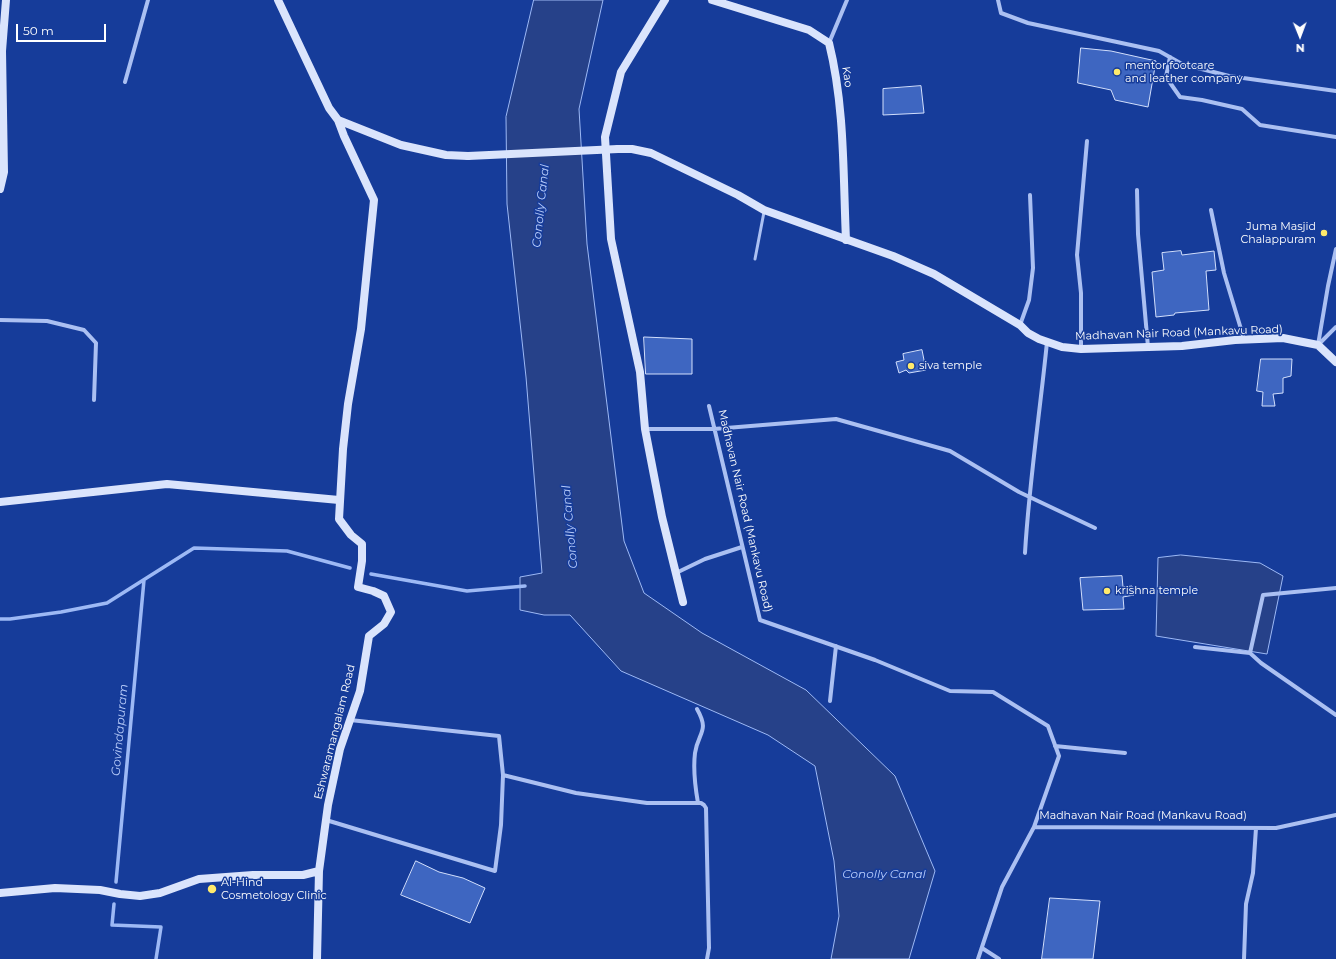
<!DOCTYPE html>
<html>
<head>
<meta charset="utf-8">
<style>
  body { margin:0 }
  #map { position:relative; width:1336px; height:959px; overflow:hidden; background:#163c9a; font-family:Montserrat,sans-serif }
  canvas { display:block }
  .north { position:absolute; left:1280px; top:16px; width:40px; height:40px; -webkit-text-stroke:3px #163c9a; paint-order:stroke; rotate:179deg; font-size:11px; font-weight:700; line-height:16px; text-align:center; color:#fff }
  .north::after { content:''; display:block; margin:auto; width:14px; height:18px; background:#fff; clip-path:polygon(50% 0,100% 100%,50% 72%,0 100%) }
  .scale { position:absolute; left:16px; top:24px; width:90px; height:18px; box-sizing:border-box; border:2px solid #fff; border-top:0; padding-left:5px; font-size:12px; line-height:14px; white-space:nowrap; color:#fff; -webkit-text-stroke:3px #163c9a; paint-order:stroke }
</style>
</head>
<body>
<div id="map">
<canvas width="1336" height="959"></canvas>
<div class="north">N</div>
<div class="scale">50 m</div>
</div>
<script>
const c = document.querySelector('canvas').getContext('2d');
c.lineJoin = 'round';
function paint(path, color) {
  c.fillStyle = color;
  c.fill(path, 'evenodd');
}
function strokePath(path, color, width, dash) {
  c.strokeStyle = color;
  c.lineWidth = width;
  c.lineCap = dash ? 'butt' : 'round';
  c.setLineDash(dash || []);
  c.stroke(path);
}
function write(font, color, halo, rows, align = 'center') {
  c.font = font + ' Montserrat,sans-serif';
  c.lineWidth = 3;
  c.setLineDash([]);
  c.textBaseline = 'middle';
  c.strokeStyle = halo;
  c.fillStyle = color;
  for (const [text, x, y, turn = 0] of rows) {
    c.save();
    c.translate(x, y);
    c.rotate((+turn || 0) * Math.PI / 180);
    c.textAlign = isNaN(turn) ? turn : align;
    if (halo) c.strokeText(text, 0, 0);
    c.fillText(text, 0, 0);
    c.restore();
  }
}
const water = new Path2D(`
  M534 0H603L579 109 587 244 624 541 644 593 702 633 806 690 895 776 935 871 909 959H831L839 916 834 861 815 766 768 735 621 671 570 615H544L520 610V577L542 573 526 377 507 204 506 117Z
  M1181 555 1260 563 1283 576 1267 654 1156 636 1158 558Z`);
paint(water, '#264189');
strokePath(water, '#9db9f5', 1);
strokePath(new Path2D(`
  M371 574 467 591 525 586
  M0 619H10L61 612 107 603 194 548 287 551 350 568
  M116 882 144 580
  M114 904 112 925 161 927 156 959`), '#9db9f5', 3.5);
const building = new Path2D(`
  M1081 48 1111 51 1156 61 1148 107 1115 100 1111 90 1078 83Z
  M921 86 924 113 883 115V89Z
  M1181 251 1182 255 1214 251 1216 270 1206 271 1209 310 1175 313 1174 315 1156 317 1152 272 1164 270 1162 253Z
  M644 337 692 339V374H646Z
  M922 350 926 370 909 373 906 370 899 373 896 362 904 360 903 354Z
  M1261 359H1292L1291 376 1283 378V393L1273 394 1275 406H1262L1263 392 1257 391Z
  M1122 576 1123 587 1132 586 1134 595 1123 597 1124 609 1083 610 1080 578Z
  M416 861 439 872 463 878 485 888 470 923 401 895Z
  M1050 898 1100 901 1093 959H1042Z`);
paint(building, '#3e66c1');
strokePath(building, '#d2dffc', 1);
strokePath(new Path2D(`
  M755 259 764 212`), '#abc0f2', 3);
strokePath(new Path2D(`
  M998 0 1001 13 1028 23 1159 51 1182 64 1229 76 1336 91
  M829 43 847 0
  M1170 57 1166 77 1180 97 1202 100 1242 109 1260 125 1336 137
  M125 82 148 0
  M1137 190 1138 234 1148 347
  M1211 210 1224 273 1244 339
  M0 320 47 321 84 330 96 343 94 400
  M1020 325 1029 300 1033 268 1030 195
  M1318 345 1328 286 1336 249
  M1318 345 1336 327
  M1081 349V293L1077 255 1087 141
  M709 406 760 620 875 660 950 691 993 692 1048 726 1059 756 1034 827 1276 828 1336 815
  M645 429H714L836 419 950 451 1019 492 1095 528
  M1025 553C1029 483 1040 412 1047 342
  M676 573 705 559 742 547
  M1195 647 1250 653 1261 663 1336 715
  M1250 653 1263 595 1336 588
  M830 701 836 646
  M697 709C710 732 698 732 695 753 693 769 695 786 698 803
  M350 720 499 736 503 775
  M1055 746 1125 753
  M326 820 495 871 501 825 503 775 576 793 647 803H701L704 805 706 808 709 948 707 959
  M982 948 999 959
  M978 959 1002 887 1034 827
  M1244 959 1246 904 1253 873 1256 828`), '#abc0f2', 4);
strokePath(new Path2D(`
  M278 0 329 108 338 120 401 145 446 155 468 156
  M665 0 621 72 605 137 611 239 640 372 645 429 662 517 683 602
  M712 0 809 30 829 43C845 107 843 175 846 240
  M618 149H632L651 153 738 195 764 210 893 256 934 274 1020 325 1028 333 1039 339 1062 347 1081 349 1182 346 1235 340 1283 338 1318 345 1336 362
  M0 189 4 172 2 51 6 0
  M0 502 167 484 339 500
  M0 893 55 888 100 890 120 894 140 896 160 893 199 879 253 875H303L319 871 328 805 340 749 360 691 369 636 384 624 391 612 384 596 373 591 358 587 362 561V544L351 535 339 519 343 449 348 404 361 329 374 200 344 136 338 120
  M317 959 319 871`), '#dae4fc', 8);
strokePath(new Path2D(`
  M468 156 618 149`), '#dae4fc', 8);
for (const [x, y, r, color] of [
  [1117,72,4,"#ffea6c"],
  [1324,233,4,"#ffea6c"],
  [911,366,4,"#ffea6c"],
  [1107,591,4,"#ffea6c"],
  [212,889,5,"#ffea6c"]
]) {
  const dot = new Path2D();
  dot.arc(x, y, r, 0, 2 * Math.PI);
  c.fillStyle = color;
  c.fill(dot);
  strokePath(dot, '#163c9a', 1.5);
}
write('11px', '#fff', '#163c9a', [
  ["mentor footcare",1125,66],
  ["and leather company",1125,79],
  ["Juma Masjid",1316,227,"right"],
  ["Chalappuram",1316,240,"right"],
  ["siva temple",919,366],
  ["krishna temple",1115,591],
  ["Al-Hind",221,883],
  ["Cosmetology Clinic",221,896]
], 'left');
write('11px', '#fff', '#163c9a', [
  ["Kao",847,77,82],
  ["Madhavan Nair Road (Mankavu Road)",1179,333,-2],
  ["Madhavan Nair Road (Mankavu Road)",745,511,77],
  ["Eshwaramangalam Road",335,732,-76],
  ["Madhavan Nair Road (Mankavu Road)",1143,816]
]);
write('italic 12px', '#b7cbf9', '#163c9a', [
  ["Conolly Canal",541,206,-84],
  ["Conolly Canal",570,527,-95],
  ["Govindapuram",120,730,-85],
  ["Conolly Canal",884,874]
]);
</script>
</body>
</html>
